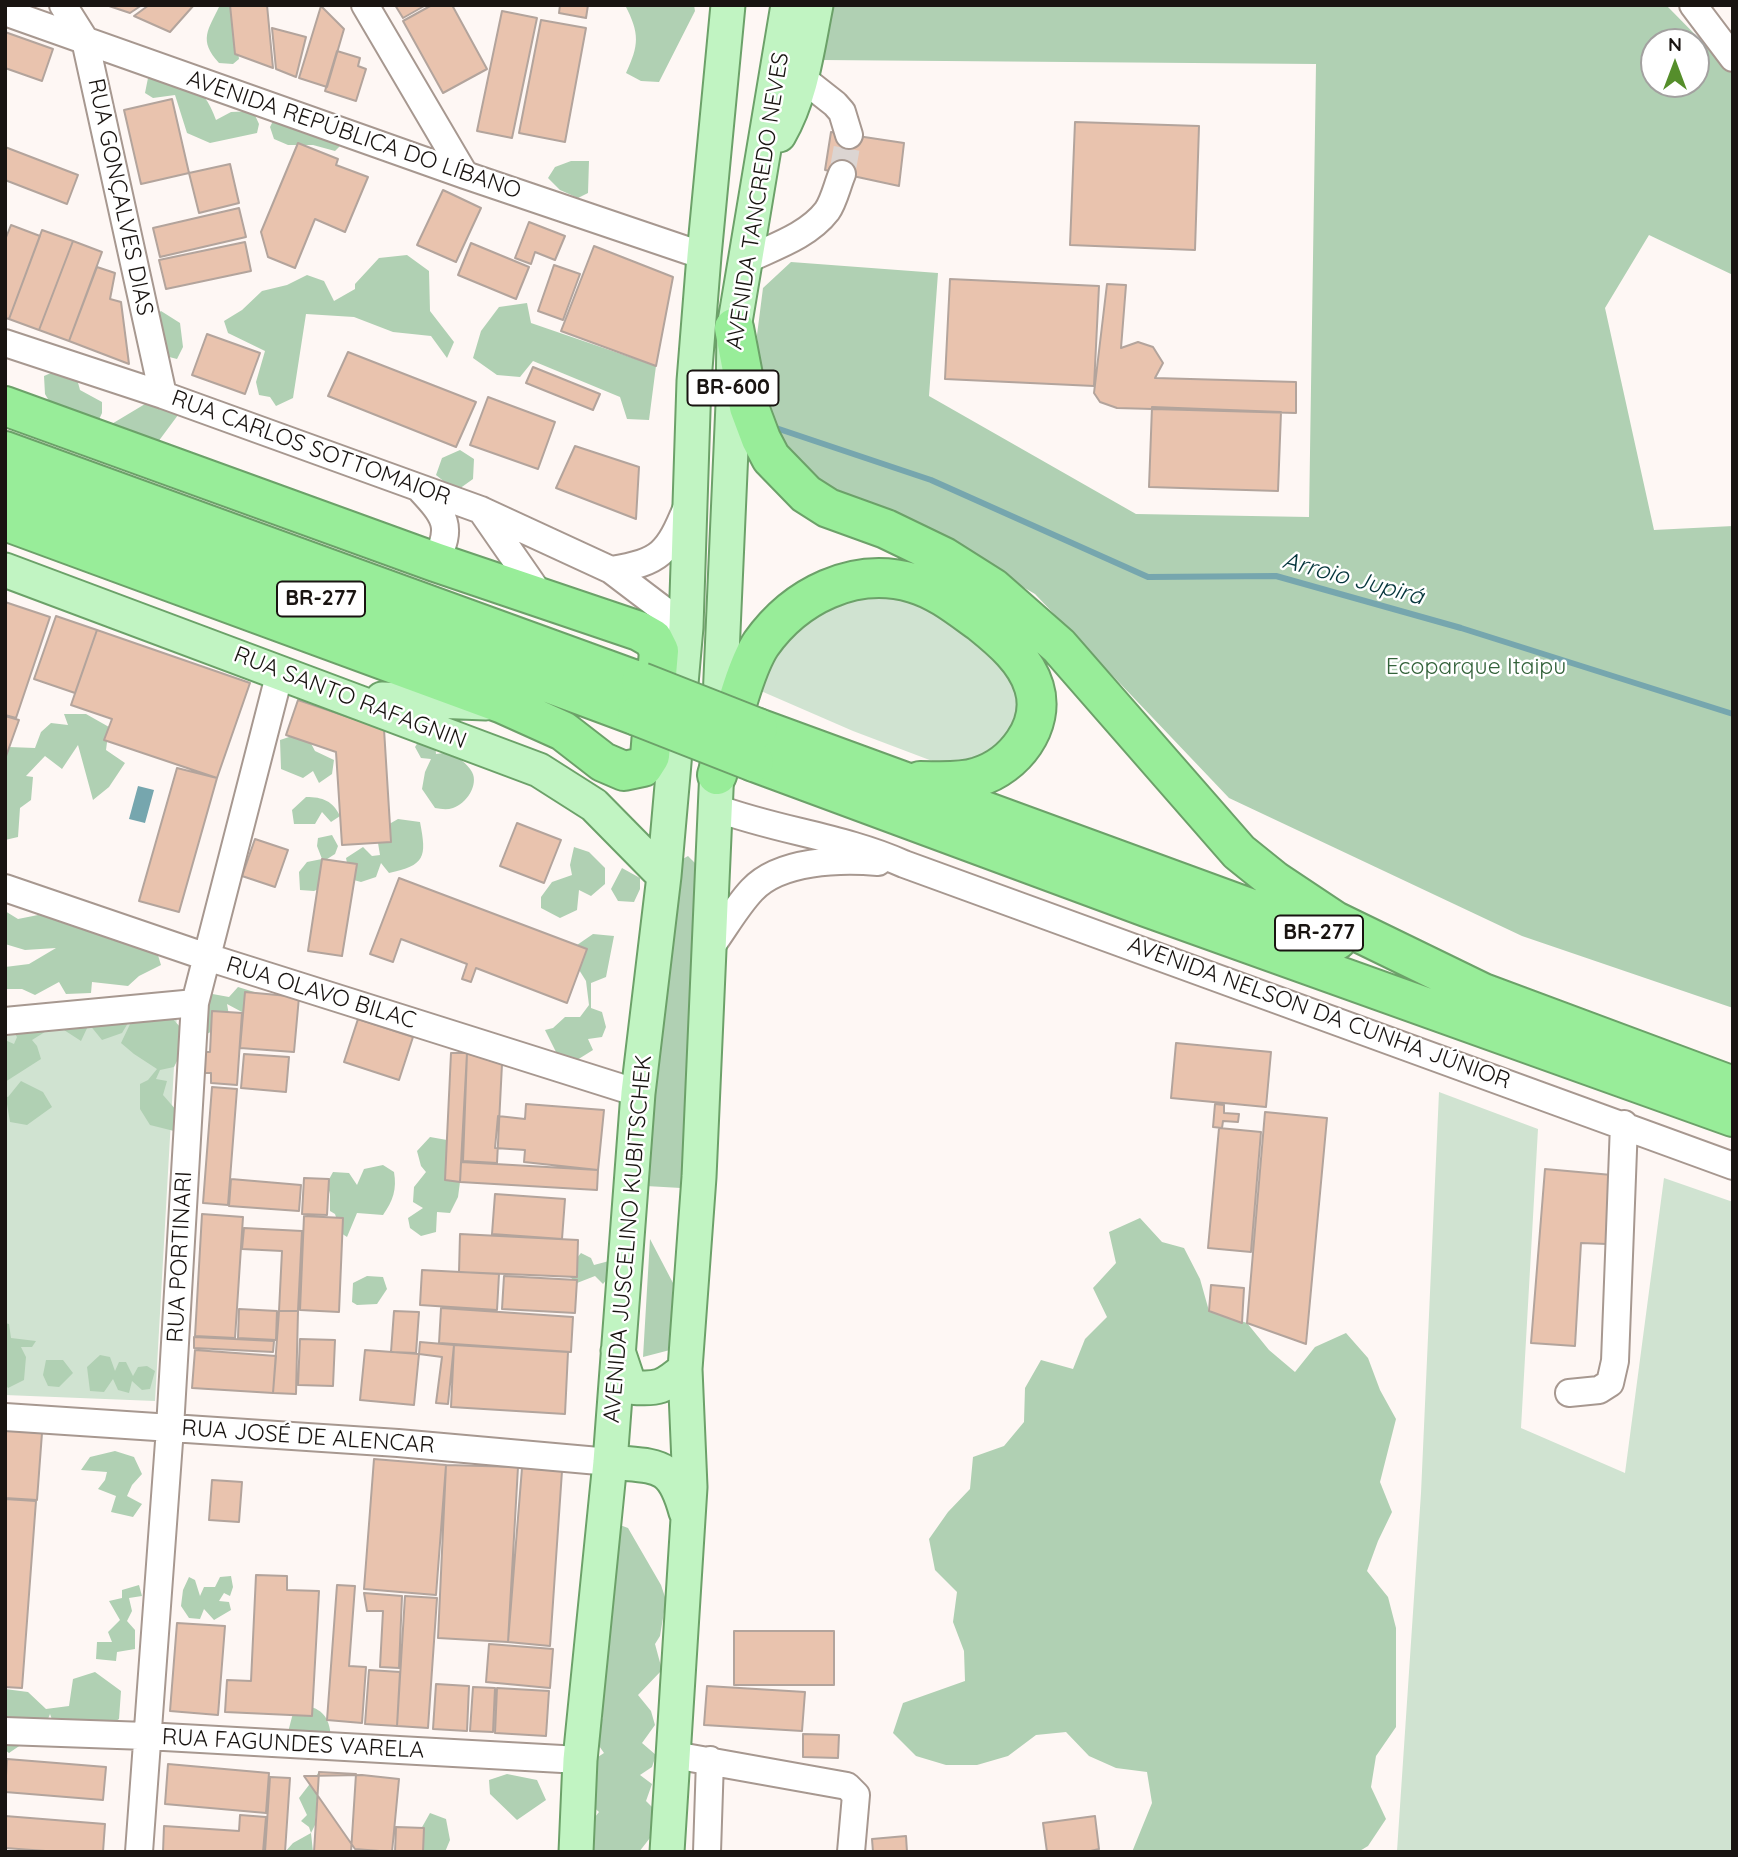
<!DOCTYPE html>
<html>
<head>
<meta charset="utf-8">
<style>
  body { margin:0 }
  #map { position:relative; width:1738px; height:1857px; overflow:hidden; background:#fef7f4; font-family:Quicksand,sans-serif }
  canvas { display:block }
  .frame { position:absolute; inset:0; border:7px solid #191411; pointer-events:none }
  .north { position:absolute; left:1640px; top:28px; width:70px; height:70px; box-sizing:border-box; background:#fff; border:2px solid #a3a1a0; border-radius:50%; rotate:0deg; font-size:19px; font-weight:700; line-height:28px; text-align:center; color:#191411 }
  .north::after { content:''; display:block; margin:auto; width:24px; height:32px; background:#558e2b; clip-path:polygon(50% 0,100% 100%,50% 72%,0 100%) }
</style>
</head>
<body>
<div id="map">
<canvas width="1738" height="1857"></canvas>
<div class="frame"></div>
<div class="north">N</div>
</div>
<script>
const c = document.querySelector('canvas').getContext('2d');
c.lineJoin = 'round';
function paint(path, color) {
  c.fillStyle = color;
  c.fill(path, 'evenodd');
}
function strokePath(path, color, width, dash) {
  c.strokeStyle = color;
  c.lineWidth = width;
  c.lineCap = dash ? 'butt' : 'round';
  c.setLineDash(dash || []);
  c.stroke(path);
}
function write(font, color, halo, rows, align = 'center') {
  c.font = font + ' Quicksand,sans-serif';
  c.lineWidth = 5;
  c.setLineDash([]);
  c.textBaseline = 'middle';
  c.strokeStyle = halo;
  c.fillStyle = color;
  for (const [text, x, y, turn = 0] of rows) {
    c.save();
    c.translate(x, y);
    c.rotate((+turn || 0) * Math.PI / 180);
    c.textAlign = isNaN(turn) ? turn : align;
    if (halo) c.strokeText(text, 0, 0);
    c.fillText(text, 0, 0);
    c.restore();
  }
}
paint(new Path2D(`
  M881 594 921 601 997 655 1023 697 1012 743 956 770 853 731 754 688 759 667 824 605Z
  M177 1014 155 1401 5 1395V1033Z
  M1439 1092 1538 1129 1521 1428 1625 1473 1664 1178 1733 1202V1852L1397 1851 1421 1493Z`), '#d0e3d1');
paint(new Path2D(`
  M220 5H232L239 59 233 64 219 63C198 40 208 30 220 5Z
  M625 5H694L695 11 659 82 641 81 626 73C639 45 640 34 625 5Z
  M832 5H1666L1733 73V275L1649 235 1605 308 1654 530 1733 526V1008L1522 936 1229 798 1035 594 958 549 828 495 786 460 761 406 757 335 763 288 791 262 938 273 929 396 1136 514 1309 517 1316 64 822 60ZM1654 42H1696V84H1654Z
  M148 78C185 84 202 80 216 120L231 112 253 111 259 124 257 133 210 143 187 133 175 95 153 98 145 93Z
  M275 117 341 145 335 151 313 145H288L274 139 270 127Z
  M571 161H589L588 193 578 198 560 190 548 178 555 167Z
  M407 255 429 271 430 311 454 342 447 358 431 336 393 332 354 317 306 314 293 398 276 406 270 397 259 395 256 382 265 351 228 333 224 321 242 310 262 291 287 285 307 275 324 281 334 301 355 289V284L379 258Z
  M527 303 531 323 656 366 649 420 627 419 620 397 533 361 520 377 497 375 473 358 481 331 499 307Z
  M161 311 180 323 183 347 177 359 146 351 137 328Z
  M60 369 76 375 80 390 102 402V413L96 426 52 406 45 394 44 376Z
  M150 401 166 406 178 415 152 450 105 428Z
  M460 450 474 459 473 479 459 489 447 484 436 475 442 458Z
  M64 714H86L109 727 106 750 125 763 109 787 93 800 78 745 62 769 45 756 26 776 33 777 31 800 20 808 18 837 5 840V759L9 747 35 748 41 732 51 723 68 725Z
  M423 734 435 740 436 754 451 752C458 758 467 763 472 772 479 785 466 804 453 808 447 810 441 809 435 808L422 789 425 772 431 759 421 758 415 747Z
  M295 735 307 736 315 751 334 760 332 774 319 783 313 771 303 778 281 769 280 740Z
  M306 797C323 797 333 801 340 816L331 822 322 812 315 824H294L292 810Z
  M398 819 420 822C427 858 425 865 389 873L381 863 376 877 361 882 350 879 346 858 363 847 372 856 380 855 378 843 384 827Z
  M332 835 338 846 335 854 324 861 326 886 314 891 300 890 299 872 307 862 322 859 317 846 318 838Z
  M574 847 589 852 605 868V884L591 896 579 890 577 910 560 918 541 908V897L552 882 572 875 570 865Z
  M688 856 698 866 701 885 681 1188 646 1186 674 864Z
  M622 868 640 878V889L634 902 618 901 611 889Z
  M68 909 81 928 120 937 157 952 161 965 139 976 128 986 92 982 91 993 66 994 59 982 35 995 22 989H5V967L29 964 56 948 25 950 5 944V911L18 919Z
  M593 934 614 936 606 977 591 983V1008L602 1012 606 1027 602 1037 588 1039 593 1050 577 1060 557 1054 545 1030 553 1028 565 1017H580L589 1005 586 981 576 965 577 945Z
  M238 987 264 995 255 1019 227 1004 230 1021 207 1034 188 1030 180 1017 207 993 229 997Z
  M169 1015 183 1030 181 1053 174 1067 160 1070 156 1079 167 1081 163 1095 177 1111 174 1131 150 1125 140 1109V1084L148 1080 157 1069 134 1054 121 1043 132 1020Z
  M41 1017 48 1030 32 1040 37 1046 41 1059 5 1082V1040L14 1044 17 1037 9 1024Z
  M59 1017 131 1018 122 1033 102 1040 89 1024 81 1041 64 1030Z
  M21 1081 43 1092 52 1107 27 1125 10 1122 7 1104 5 1105V1096L8 1097Z
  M430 1137 447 1140 446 1174 460 1182 458 1197 450 1213 437 1212 436 1232 421 1236 410 1228 408 1218 423 1208 413 1202 414 1187 426 1172 421 1166 417 1151Z
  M383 1165 394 1172C397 1189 393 1201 383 1215L357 1213 347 1237 341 1233 335 1214 330 1211V1194L327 1183 333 1172 349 1173 357 1185 364 1169Z
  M1140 1218 1162 1242 1184 1248 1200 1279 1209 1311 1247 1323 1269 1350 1295 1372 1315 1347 1346 1333 1368 1358 1380 1390 1396 1419 1380 1482 1392 1512 1378 1541 1367 1571 1388 1597 1396 1628V1727L1376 1756 1371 1787 1386 1819 1368 1846 1358 1852H1132L1152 1803 1147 1772 1116 1768 1089 1756 1066 1732 1036 1735 1008 1756 977 1765H946L916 1756 893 1733 903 1703 965 1681 964 1651 953 1622 957 1592 935 1570 929 1539 948 1512 970 1489 973 1457 1004 1446 1024 1422 1025 1388 1041 1360 1073 1369 1085 1339 1107 1317 1093 1288 1116 1263 1109 1232Z
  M650 1239 673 1283 670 1350 643 1357Z
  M581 1253 591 1258 594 1265 609 1261 613 1272 603 1284 595 1276 577 1283 570 1277 569 1267Z
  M367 1276 383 1277 387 1289 377 1304 357 1305 352 1302 353 1283Z
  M5 1323 9 1324 11 1338 36 1341 32 1347H21L26 1357 24 1380 8 1388 5 1384Z
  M100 1355 110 1357 115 1371 119 1362H126L133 1376 138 1367 147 1366 155 1371 150 1389 142 1390 132 1381 129 1393 118 1390 113 1379 104 1392 90 1391 87 1367Z
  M46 1360H63L73 1373 59 1387 48 1386 43 1375Z
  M115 1451 134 1457 142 1474 132 1485 127 1496 142 1504 133 1517 111 1512 116 1496 98 1489 105 1480 107 1472 81 1470 90 1457Z
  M612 1522 628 1528 661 1585 666 1600 660 1636 655 1644 662 1670 638 1695 651 1711 655 1725 642 1743 656 1755 652 1767 640 1775 652 1784 646 1801 654 1809 653 1834 639 1852H581L587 1827 599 1812 581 1796V1768L604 1753 588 1730 603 1718 591 1688Z
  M231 1576 233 1587 230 1596 224 1593 219 1601 229 1602 231 1610 214 1620 204 1609 200 1619 189 1618 181 1606 183 1590 189 1577 195 1580 200 1596 204 1587H215L220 1577Z
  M139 1585 142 1596 129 1598 132 1611 127 1621 135 1630V1649L117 1652 116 1661 96 1659 97 1642H112L108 1632 120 1620 109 1601 122 1598V1590Z
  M95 1672 121 1691 119 1719 101 1731 61 1745 50 1714 44 1729 9 1753 5 1750V1689L28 1692 46 1709 69 1706 73 1679Z
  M304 1705C323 1709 329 1717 331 1736H287L293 1713Z
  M319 1772 315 1825 311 1833 313 1852H285L293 1843 311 1833 309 1827 301 1821 307 1815 299 1798Z
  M507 1774 537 1780 546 1800 517 1820 490 1794 489 1780Z
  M430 1813 446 1819 450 1840 445 1852H420L421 1829Z`), '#b0d0b3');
paint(new Path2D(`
  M138 786 154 790 145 823 129 819Z`), '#76a6ae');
strokePath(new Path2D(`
  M770 426 931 480 1148 577 1276 576 1461 628 1733 714`), '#76a6ae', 6);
const building = new Path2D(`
  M106 5H142L130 13Z
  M149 5H194L170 32 134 16Z
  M230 5H267L273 68 235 54Z
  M395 5H426L403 18Z
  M432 5H452L487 69 443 93 403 21Z
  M560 5H588L586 18 559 13Z
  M321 6 344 29 327 87 299 78Z
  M502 11 537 18 512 138 477 131Z
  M541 20 586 28 565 142 519 133Z
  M272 28 306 37 296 77 276 69Z
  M5 32 53 49 42 81 5 68Z
  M337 51 360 58 358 66 366 69 356 101 325 91Z
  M172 99 189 173 141 184 124 110Z
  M1075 122 1199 126 1195 250 1070 245Z
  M831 132 904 143 899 186 825 170Z
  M298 143 338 159 336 165 368 177 345 232 315 219 295 268 268 257 261 232Z
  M5 147 78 175 67 204 5 180Z
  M230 164 239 203 199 213 189 173Z
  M443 190 481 208 456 262 417 245Z
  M239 208 246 237 160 257 153 228Z
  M529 222 565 236 555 260 535 252 531 264 515 258Z
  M11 225 40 236 9 319 5 318V240Z
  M42 230 73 241 39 330 9 319Z
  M73 241 102 252 69 341 39 330Z
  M245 242 251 271 166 289 159 260Z
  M471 243 529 267 516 299 458 275Z
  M594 246 673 277 656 366 561 331Z
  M554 265 580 274 563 320 538 311Z
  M97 267 115 273 110 299 121 302 129 364 69 341Z
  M950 279 1099 286 1094 386 945 379Z
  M1107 284 1126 285 1121 348 1138 342 1153 347 1163 363 1155 378 1296 382V413L1117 408 1100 402 1094 393Z
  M207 334 260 353 245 394 192 375Z
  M348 352 476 402 456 447 328 396Z
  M533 367 600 394 593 410 526 383Z
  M488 397 555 422 538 469 470 445Z
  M1152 407 1281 412 1278 491 1149 487Z
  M575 446 639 467 636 519 556 488Z
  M5 602 50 617 16 718 5 715Z
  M56 616 97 630 75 693 34 679Z
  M97 630 250 683 217 778 104 740 112 719 71 705Z
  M298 700 384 729 391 842 342 845 336 752 286 735Z
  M5 716 19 720 5 759Z
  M177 768 217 778 179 912 139 901Z
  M517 823 561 840 544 883 500 866Z
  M255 839 288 850 275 887 242 876Z
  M322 859 357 864 342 956 308 951Z
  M399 878 587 949 567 1003 476 968 471 982 462 979 467 964 401 939 393 962 370 954Z
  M245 992 299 997 294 1052 240 1048Z
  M212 1011 242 1013 237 1085 211 1083V1073H200L201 1052H210Z
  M358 1019 413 1037 399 1080 344 1062Z
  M1176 1043 1271 1052 1266 1107 1171 1098Z
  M451 1053H467L460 1182 445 1180Z
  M467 1053 502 1064 497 1163 463 1161Z
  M244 1054 289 1057 286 1092 241 1088Z
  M212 1087 237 1089 228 1205 203 1203Z
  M526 1104 604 1110 598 1170 524 1162 525 1150 495 1148 498 1116 525 1119Z
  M1215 1104 1224 1105V1113L1239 1114 1238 1122 1223 1121 1222 1128 1213 1127Z
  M1265 1112 1327 1118 1306 1344 1247 1323Z
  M1219 1128 1261 1132 1251 1252 1208 1248Z
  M461 1162 598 1170 597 1190 460 1182Z
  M1545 1169 1612 1175 1607 1244 1581 1243 1575 1346 1531 1343Z
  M304 1178 329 1179 327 1215 302 1214Z
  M231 1179 301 1185 299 1211 229 1206Z
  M495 1194 565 1199 562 1239 492 1234Z
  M202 1214 243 1217 235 1338 195 1336Z
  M304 1216 343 1218 339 1312 300 1310Z
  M244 1228 302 1231 298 1311H279L282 1251 242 1249Z
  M460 1234 578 1240 577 1277 459 1272Z
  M422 1270 499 1274 497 1310 420 1305Z
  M504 1276 577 1280 575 1313 502 1309Z
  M1211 1285 1244 1288 1242 1323 1209 1311Z
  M441 1308 573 1317 571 1352 439 1343Z
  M239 1309 277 1311 276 1340 238 1338Z
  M279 1311H298L296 1394 273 1393Z
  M394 1311 419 1312 416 1353 391 1352Z
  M194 1337 274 1341 273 1352 194 1348Z
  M300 1339 335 1340 333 1386 298 1385Z
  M420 1342 454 1345 448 1404 436 1403 442 1357 419 1354Z
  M454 1345 568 1352 565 1414 451 1407Z
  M195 1350 276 1356 273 1393 192 1388Z
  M365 1350 419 1354 414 1405 360 1400Z
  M5 1430 42 1433 37 1500 5 1498Z
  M374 1459 446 1465 436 1595 364 1589Z
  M446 1465 518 1467 508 1642 438 1638Z
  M522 1468 562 1471 550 1646 508 1642Z
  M212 1480 242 1482 239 1522 209 1520Z
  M5 1499 36 1501 22 1688 5 1687Z
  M256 1575 287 1576V1590L319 1591 312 1716 225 1712 227 1680 251 1681Z
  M337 1585 355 1586 349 1666 366 1667 362 1723 327 1720Z
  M364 1593 402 1596 399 1668 380 1667 383 1611H367Z
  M405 1596 437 1598 428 1728 397 1726Z
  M177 1623 225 1626 218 1715 170 1711Z
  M734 1631H834V1685H734Z
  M489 1644 553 1649 550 1688 486 1682Z
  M369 1670 400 1672 397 1726 365 1724Z
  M436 1684 469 1686 467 1731 433 1729Z
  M707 1686 805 1692 802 1731 704 1725Z
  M473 1687 495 1688 493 1732 470 1731Z
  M497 1688 549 1691 546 1736 495 1733Z
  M803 1734 839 1735 838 1758 803 1757Z
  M7 1759 106 1767 103 1800 5 1792Z
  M168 1764 269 1773 266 1813 165 1804Z
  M319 1772 356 1774 351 1852H314Z
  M362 1775 399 1779 392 1852 355 1849 304 1776Z
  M270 1777 290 1778 285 1852H265Z
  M240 1815 266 1817 263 1852H163L164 1826 239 1831Z
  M5 1816 105 1824 103 1852H59L5 1848Z
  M1095 1816 1099 1849 1086 1852H1047L1043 1823Z
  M396 1827 424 1828 423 1852H395Z
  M906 1836 907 1852H873L872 1839Z`);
paint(building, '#e9c3ae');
strokePath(building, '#b3a49c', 2);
strokePath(new Path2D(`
  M842 174 849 135`), '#dcd5d2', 26, [26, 13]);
const minor = new Path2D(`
  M63 5 85 40 163 395
  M365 5 465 175
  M1693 5 1733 58
  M5 12 465 175 704 256
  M802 78 835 104 842 112 849 135
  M746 260C773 247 808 236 827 211 834 201 837 186 842 174
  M5 343 163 395 481 510 611 570 686 627
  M419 488C445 516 454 526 435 562
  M481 510 542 598
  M611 570C661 562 668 553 687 507
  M716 808C778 831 844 837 904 864L1733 1166
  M5 888 207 957 638 1093
  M710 948C724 929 736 907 752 890 780 860 840 859 878 862
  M5 1021 195 1003
  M1569 1393 1599 1390 1610 1383 1615 1361 1624 1124
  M5 1417 398 1443 610 1462
  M5 1731 146 1736 580 1760
  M674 1755 847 1786 856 1795 851 1852
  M139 1852 170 1428 195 1003 280 672
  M707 1852 710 1760`);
const major = new Path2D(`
  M779 135C802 95 807 50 816 5
  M5 570 539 770 594 805 664 876
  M382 699 486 703
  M618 1351 630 1387C658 1390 664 1387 685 1369
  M610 1462C657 1467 672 1461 686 1512
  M576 1852 580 1760 610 1462 638 1093 664 876 686 627 694 381 704 256 728 5
  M667 1852 690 1487 685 1369 699 1177 733 404 734 328 788 5`);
const highway = new Path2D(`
  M734 328 749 407 761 439 771 458 806 494 828 508 886 529 944 557 993 588 1059 646 1239 852 1275 881 1335 921 1483 993
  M5 406 435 562 639 631 653 639 659 651 650 756 643 767 624 771 603 762 563 731 503 704 5 521
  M5 451 641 682
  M5 481 637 716
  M758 728 1337 940
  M754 762 1146 907 1733 1117
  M717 775C728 740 742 673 761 644 795 596 854 566 913 583 938 590 960 608 981 623 1002 640 1026 660 1034 687 1046 726 1014 766 978 777 961 783 939 781 920 781
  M1459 984 1733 1086`);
strokePath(minor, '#a79890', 30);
strokePath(major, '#6ca169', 37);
strokePath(highway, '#6ca169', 42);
strokePath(minor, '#fff', 26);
strokePath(major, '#c1f4c2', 33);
strokePath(highway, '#98ed99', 38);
const highwayBridge = new Path2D(`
  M641 682 758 728
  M637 716 754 762`);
strokePath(highwayBridge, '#6ca169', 42, []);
strokePath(highwayBridge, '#98ed99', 38);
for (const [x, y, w] of [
  [733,388,91],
  [321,599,88],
  [1319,933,88]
]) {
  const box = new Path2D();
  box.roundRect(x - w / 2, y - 17.5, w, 35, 5);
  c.fillStyle = '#fff';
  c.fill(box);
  strokePath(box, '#191411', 2);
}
write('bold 21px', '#191411', null, [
  ["BR-600",733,388],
  ["BR-277",321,599],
  ["BR-277",1319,933]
]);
write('23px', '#191411', '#fff', [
  ["AVENIDA REPÚBLICA DO LÍBANO",354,135,19],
  ["RUA GONÇALVES DIAS",120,197,78],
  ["AVENIDA TANCREDO NEVES",758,201,-81],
  ["RUA CARLOS SOTTOMAIOR",311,448,20],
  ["RUA SANTO RAFAGNIN",350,698,21],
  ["RUA OLAVO BILAC",321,993,17],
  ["AVENIDA NELSON DA CUNHA JÚNIOR",1319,1013,20],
  ["AVENIDA JUSCELINO KUBITSCHEK",628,1239,-85],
  ["RUA PORTINARI",180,1257,-87],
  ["RUA JOSÉ DE ALENCAR",308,1437,4],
  ["RUA FAGUNDES VARELA",293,1744,3]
]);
write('23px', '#33623a', '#fff', [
  ["Ecoparque Itaipu",1476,667]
]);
write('italic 24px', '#04343b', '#fff', [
  ["Arroio Jupirá",1353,579,15]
]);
</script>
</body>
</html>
